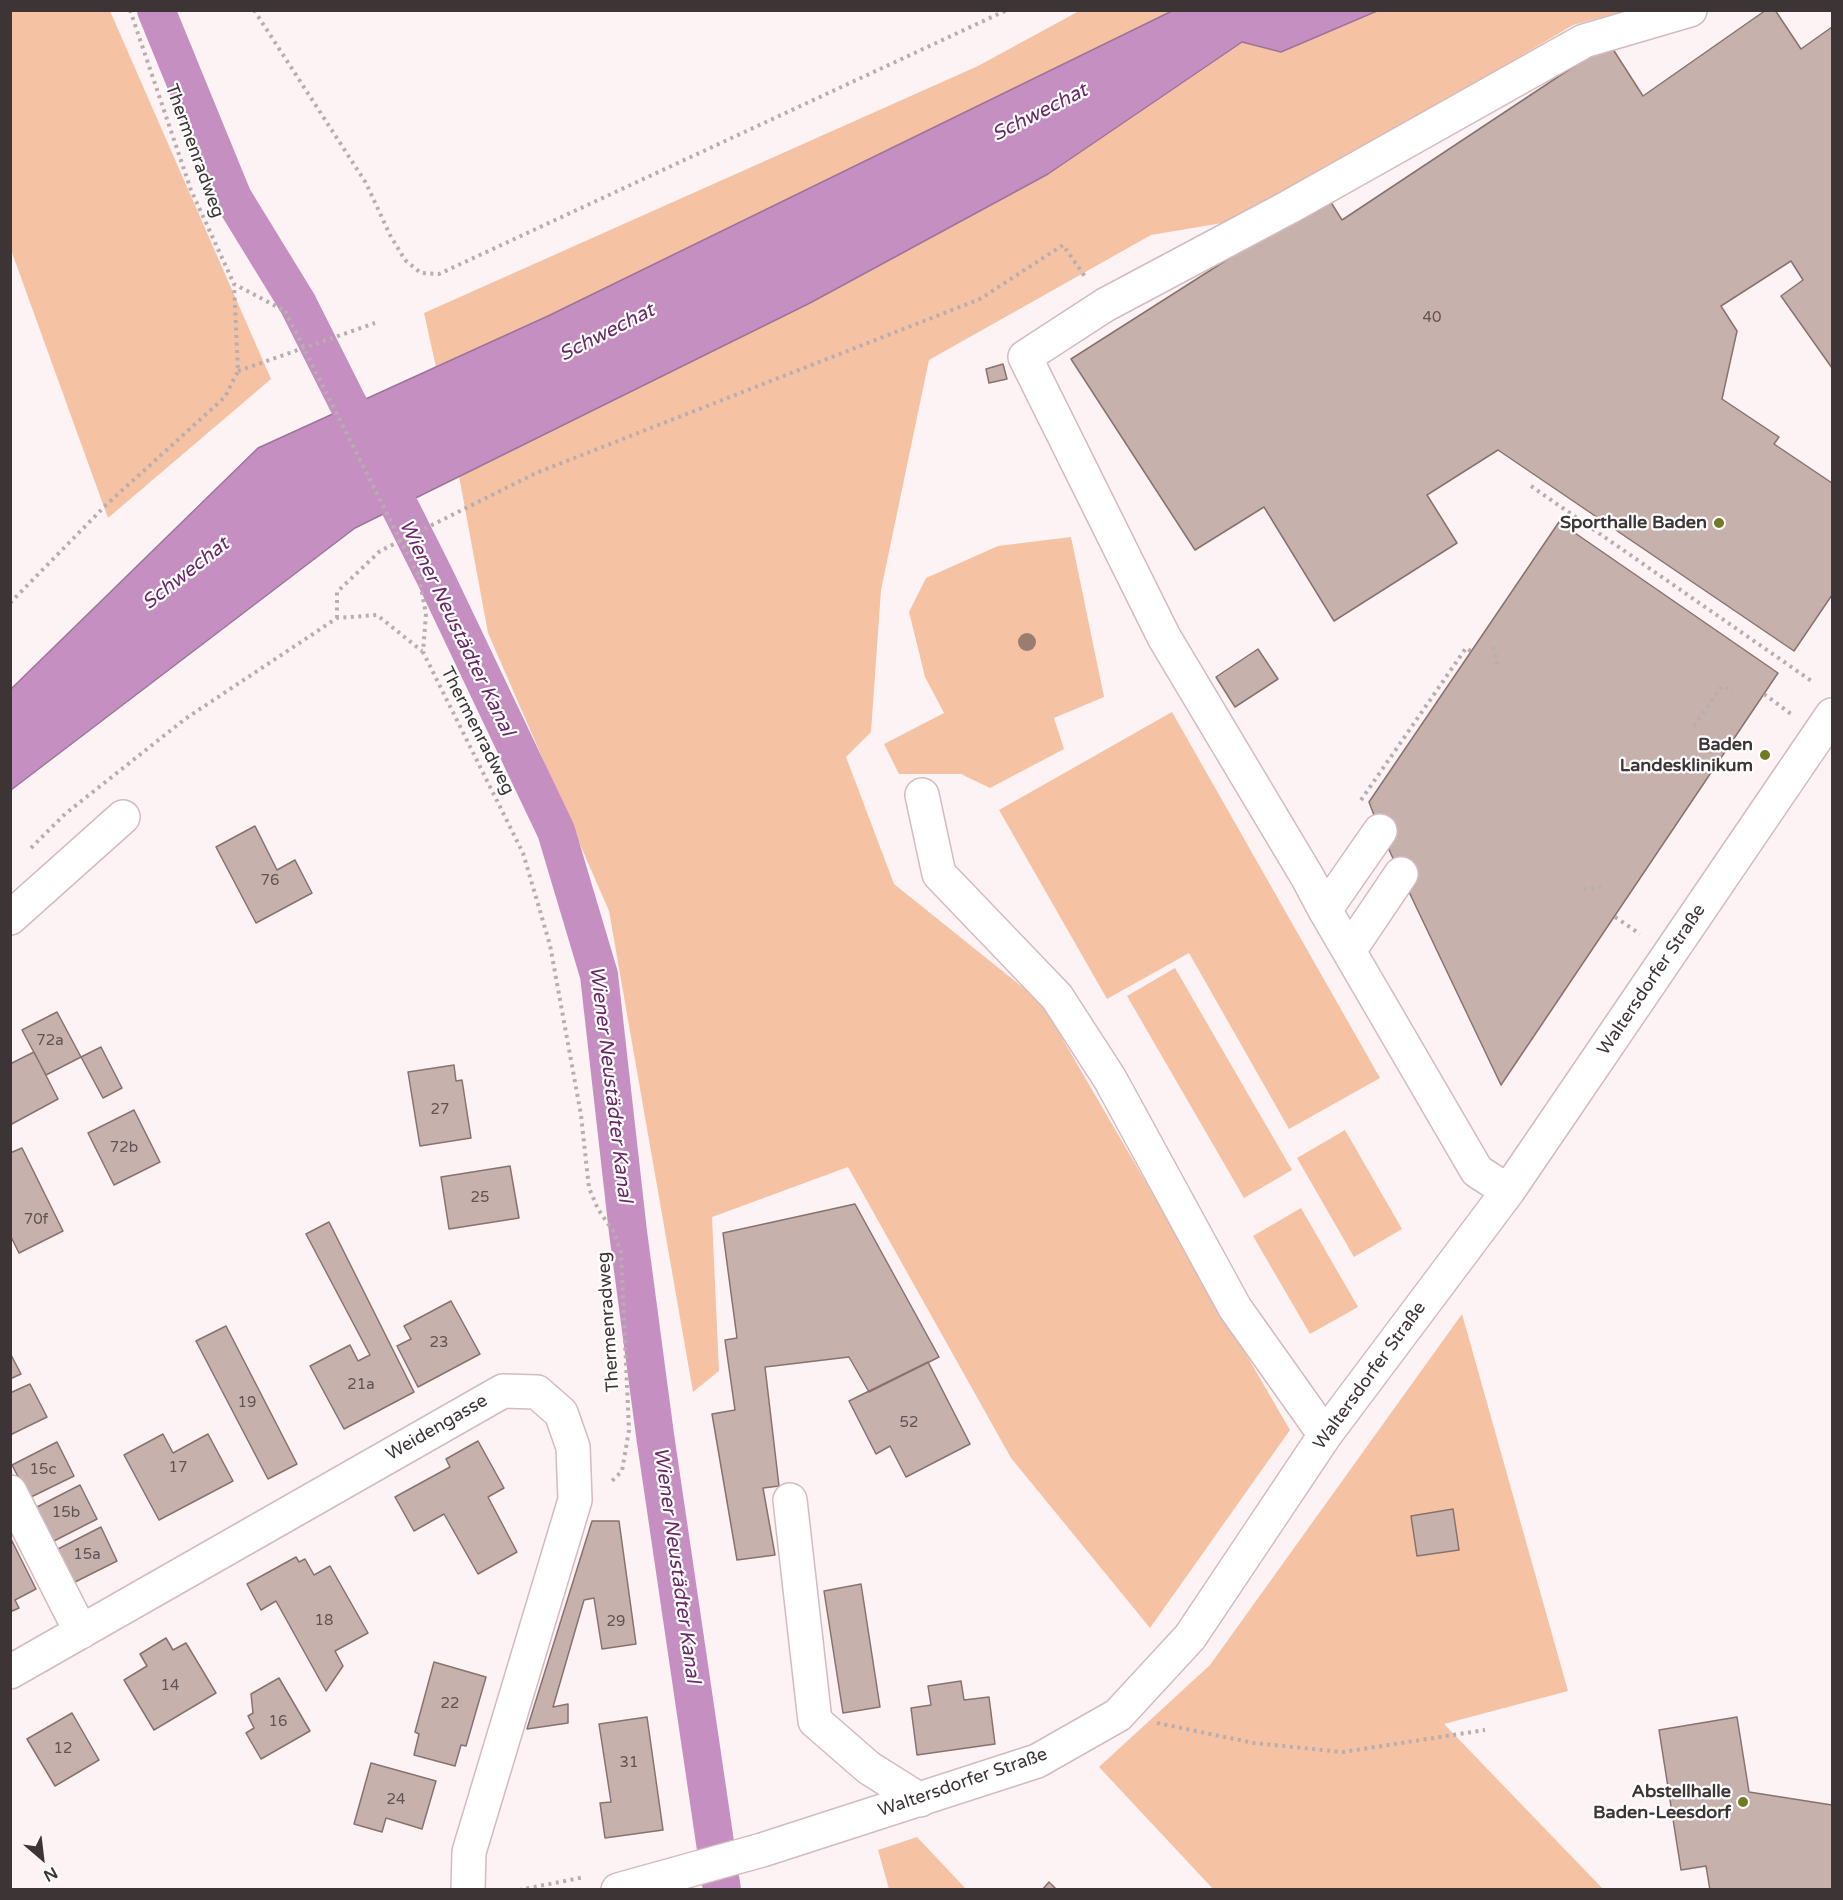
<!DOCTYPE html>
<html>
<head>
<meta charset="utf-8">
<style>
  body { margin:0 }
  #map { position:relative; width:1843px; height:1900px; overflow:hidden; background:#fdf3f4; font-family:"Varela Round",sans-serif }
  canvas { display:block }
  .frame { position:absolute; inset:0; border:12px solid #3d3435; pointer-events:none }
  .north { position:absolute; left:12px; top:1828px; width:60px; height:60px; -webkit-text-stroke:4px #fff; paint-order:stroke; rotate:152deg; font-size:16px; font-weight:700; line-height:24px; text-align:center; color:#3d3435 }
  .north::after { content:''; display:block; margin:auto; width:21px; height:27px; background:#3d3435; clip-path:polygon(50% 0,100% 100%,50% 72%,0 100%) }
</style>
</head>
<body>
<div id="map">
<canvas width="1843" height="1900"></canvas>
<div class="frame"></div>
<div class="north">N</div>
</div>
<script>
const c = document.querySelector('canvas').getContext('2d');
c.lineJoin = 'round';
function paint(path, color) {
  c.fillStyle = color;
  c.fill(path, 'evenodd');
}
function strokePath(path, color, width, dash) {
  c.strokeStyle = color;
  c.lineWidth = width;
  c.lineCap = dash ? 'butt' : 'round';
  c.setLineDash(dash || []);
  c.stroke(path);
}
function write(font, color, halo, rows, align = 'center') {
  c.font = font + ' "Varela Round",sans-serif';
  c.lineWidth = 4.5;
  c.setLineDash([]);
  c.textBaseline = 'middle';
  c.strokeStyle = halo;
  c.fillStyle = color;
  for (const [text, x, y, turn = 0] of rows) {
    c.save();
    c.translate(x, y);
    c.rotate((+turn || 0) * Math.PI / 180);
    c.textAlign = isNaN(turn) ? turn : align;
    if (halo) c.strokeText(text, 0, 0);
    c.fillText(text, 0, 0);
    c.restore();
  }
}
paint(new Path2D(`
  M11 10 110 11 271 379 108 518 11 250Z
  M1079 11H1174L548 316 436 367 424 313 978 66Z
  M1377 11H1625L1573 25 1246 219 1151 235 929 360 881 590 871 732 846 757 894 884 1041 1002 1290 1430 1150 1628 1011 1458 848 1167 712 1217 719 1371 693 1392 609 911 488 633 459 476 810 303 1048 174 1242 41 1281 52Z
  M1071 537 1104 697 1054 718 1064 749 990 788 961 774H899L884 744 944 713 925 677 909 612 926 578 998 546Z
  M1172 712 1380 1078 1289 1129 1189 953 1107 999 999 810Z
  M1175 968 1292 1170 1244 1198 1127 996Z
  M1345 1130 1402 1229 1354 1257 1297 1158Z
  M1301 1208 1358 1307 1310 1334 1253 1236Z
  M1462 1314 1568 1691 1444 1724 1603 1889H1213L1099 1767 1210 1665Z
  M917 1837 966 1889H889L878 1850Z`), '#f5c2a4');
const water = new Path2D(`
  M1174 10 1377 11 1281 52 1242 42 1048 174 810 303 355 528 11 790V689L258 448 548 316Z`);
paint(water, '#c68fc2');
strokePath(water, '#9d7498', 1.5);
strokePath(new Path2D(`
  M156 10 233 198 298 304 435 577 556 831 599 975 628 1232 655 1435 722 1890`), '#c68fc2', 38);
const building = new Path2D(`
  M1766 10H1775L1801 49 1832 27V368L1781 296 1803 280 1791 261 1721 306 1737 331 1722 399 1779 437 1774 444 1832 483V595L1794 651 1498 450 1427 495 1457 543 1334 621 1264 507 1195 550 1071 359 1327 196 1342 220 1609 43 1643 96Z
  M1003 364 1007 379 989 383 986 369Z
  M1559 522 1778 673 1501 1085 1380 831 1369 802Z
  M1258 649 1278 679 1235 707 1216 677Z
  M255 826 277 870 295 860 312 893 256 923 216 847Z
  M57 1012 81 1057 46 1075 22 1030Z
  M101 1047 122 1088 103 1098 81 1057Z
  M34 1052 58 1099 10 1125V1064Z
  M454 1065 456 1081 462 1080 471 1138 420 1146 408 1072Z
  M134 1110 160 1162 114 1185 88 1133Z
  M22 1148 63 1231 19 1253 10 1235V1153Z
  M510 1166 519 1218 449 1229 441 1177Z
  M855 1204 939 1357 869 1392 849 1357 765 1367 779 1486 763 1488 775 1555 737 1560 712 1414 735 1410 725 1340 737 1338 723 1233Z
  M329 1222 414 1392 344 1429 310 1366 350 1345 358 1361 370 1355 306 1234Z
  M451 1301 480 1354 418 1387 397 1346 411 1339 404 1326Z
  M226 1326 297 1464 268 1479 196 1341Z
  M10 1353 21 1374 10 1379Z
  M928 1362 970 1444 906 1477 890 1446 876 1454 849 1401Z
  M30 1384 47 1417 10 1435V1393Z
  M163 1434 173 1453 208 1434 233 1481 159 1520 124 1455Z
  M478 1441 504 1488 488 1497 517 1552 478 1574 444 1514 414 1531 395 1497 450 1467 446 1459Z
  M57 1442 74 1476 29 1498 12 1465Z
  M80 1485 97 1519 52 1542 35 1508Z
  M1453 1509 1459 1550 1417 1556 1411 1516Z
  M592 1521H619L636 1644 602 1649 594 1598 584 1600 553 1707 568 1704V1723L527 1729Z
  M101 1527 117 1561 73 1583 56 1550Z
  M10 1537 36 1589 15 1600 19 1608 10 1612Z
  M296 1557 299 1562 305 1559 314 1575 330 1566 368 1633 335 1651 343 1666 326 1691 276 1601 261 1610 247 1584Z
  M861 1584 880 1707 843 1713 824 1591Z
  M166 1638 173 1650 186 1643 216 1693 154 1730 124 1680 147 1666 140 1654Z
  M434 1662 486 1677 466 1746 461 1745 455 1766 414 1755 419 1734 415 1732Z
  M279 1678 310 1731 261 1759 246 1733 254 1728 248 1716 253 1713 251 1694Z
  M961 1681 964 1700 989 1697 995 1744 917 1755 911 1708 931 1705 928 1686Z
  M72 1713 99 1760 55 1786 27 1739Z
  M647 1717 663 1830 605 1838 600 1803 611 1802 599 1724Z
  M1737 1717 1749 1792 1832 1805V1890H1710L1706 1866 1681 1870 1659 1730Z
  M371 1763 436 1781 422 1829 386 1818 382 1832 354 1824Z
  M1049 1882 1057 1890H1042Z`);
paint(building, '#c7b1ac');
strokePath(building, '#87726e', 1.5);
const minor = new Path2D(`
  M922 795 939 874 1057 997 1110 1079 1235 1308 1325 1435
  M1325 910 1380 831
  M10 918 123 817
  M1349 951 1401 874
  M1508 1191 1477 1171 1325 910 1308 878 1164 637 1025 357 1105 305 1289 207 1584 41 1690 10
  M10 1492 81 1632
  M790 1500 815 1721 869 1768 920 1800
  M10 1672 503 1391 537 1392 561 1413 573 1447 575 1500 469 1852 468 1890
  M618 1890 762 1850 1037 1761 1118 1715 1190 1637 1325 1435 1508 1191 1832 715`);
strokePath(minor, '#d3bbbe', 36);
strokePath(new Path2D(`
  M130 10 191 190 234 284 285 311
  M254 10 366 183 390 235 405 260 421 273 439 274 1007 10
  M238 371 375 323
  M1531 486 1813 682
  M419 577 426 614 423 652 523 853 550 945 581 1115 589 1188 598 1209 613 1231 621 1252 629 1430 622 1471 610 1483
  M10 603 106 505 225 397 238 371 234 284
  M337 618V592L380 551 536 473 980 299 1063 245 1086 278
  M1493 647 1498 666
  M1764 694 1791 714
  M1694 726 1722 686 1733 691
  M1361 800 1466 648 1472 652
  M31 848 65 814 185 719 337 618 377 615 422 651
  M1584 889 1601 887
  M1615 917 1640 934
  M1157 1723 1254 1743 1343 1752 1485 1730
  M519 1890 585 1877`), '#b8aeaf', 4, [3, 4.5]);
strokePath(minor, '#fff', 33);
strokePath(new Path2D(`
  M285 311 419 577`), '#b8aeaf', 4, [3, 4.5]);
c.fillStyle = '#997d6e';
for (const [x, y] of [
  [1027,642]
]) {
  c.beginPath();
  c.arc(x, y, 9, 0, 2 * Math.PI);
  c.fill();
}
for (const [x, y, r, color] of [
  [1719,523,6,"#727a24"],
  [1765,755,6,"#727a24"],
  [1743,1802,6,"#727a24"]
]) {
  const dot = new Path2D();
  dot.arc(x, y, r, 0, 2 * Math.PI);
  c.fillStyle = color;
  c.fill(dot);
  strokePath(dot, '#fff', 2);
}
write('15px', '#605353', null, [
  ["40",1432,318],
  ["76",270,881],
  ["72a",50,1041],
  ["27",440,1110],
  ["72b",124,1148],
  ["25",480,1198],
  ["70f",36,1220],
  ["23",439,1343],
  ["21a",361,1385],
  ["19",247,1403],
  ["52",909,1423],
  ["17",178,1468],
  ["15c",43,1470],
  ["15b",66,1513],
  ["15a",87,1555],
  ["18",324,1621],
  ["29",616,1622],
  ["14",170,1686],
  ["22",450,1704],
  ["16",278,1722],
  ["12",63,1749],
  ["31",629,1763],
  ["24",396,1800]
]);
write('18px', '#3d3435', '#fff', [
  ["Thermenradweg",194,151,70],
  ["Thermenradweg",477,731,63],
  ["Waltersdorfer Straße",1652,980,-56],
  ["Thermenradweg",609,1322,-94],
  ["Waltersdorfer Straße",1370,1376,-54],
  ["Weidengasse",437,1428,-30],
  ["Waltersdorfer Straße",963,1783,-19]
]);
write('bold 18px', '#3d3435', '#fff', [
  ["Sporthalle Baden",1707,523],
  ["Baden",1753,745],
  ["Landesklinikum",1753,766],
  ["Abstellhalle",1731,1792],
  ["Baden-Leesdorf",1731,1813]
], 'right');
write('italic 20px', '#692767', '#fff', [
  ["Schwechat",1040,113,-27],
  ["Schwechat",607,333,-27],
  ["Schwechat",186,574,-38],
  ["Wiener Neustädter Kanal",456,628,64],
  ["Wiener Neustädter Kanal",610,1084,83],
  ["Wiener Neustädter Kanal",676,1565,82]
]);
</script>
</body>
</html>
